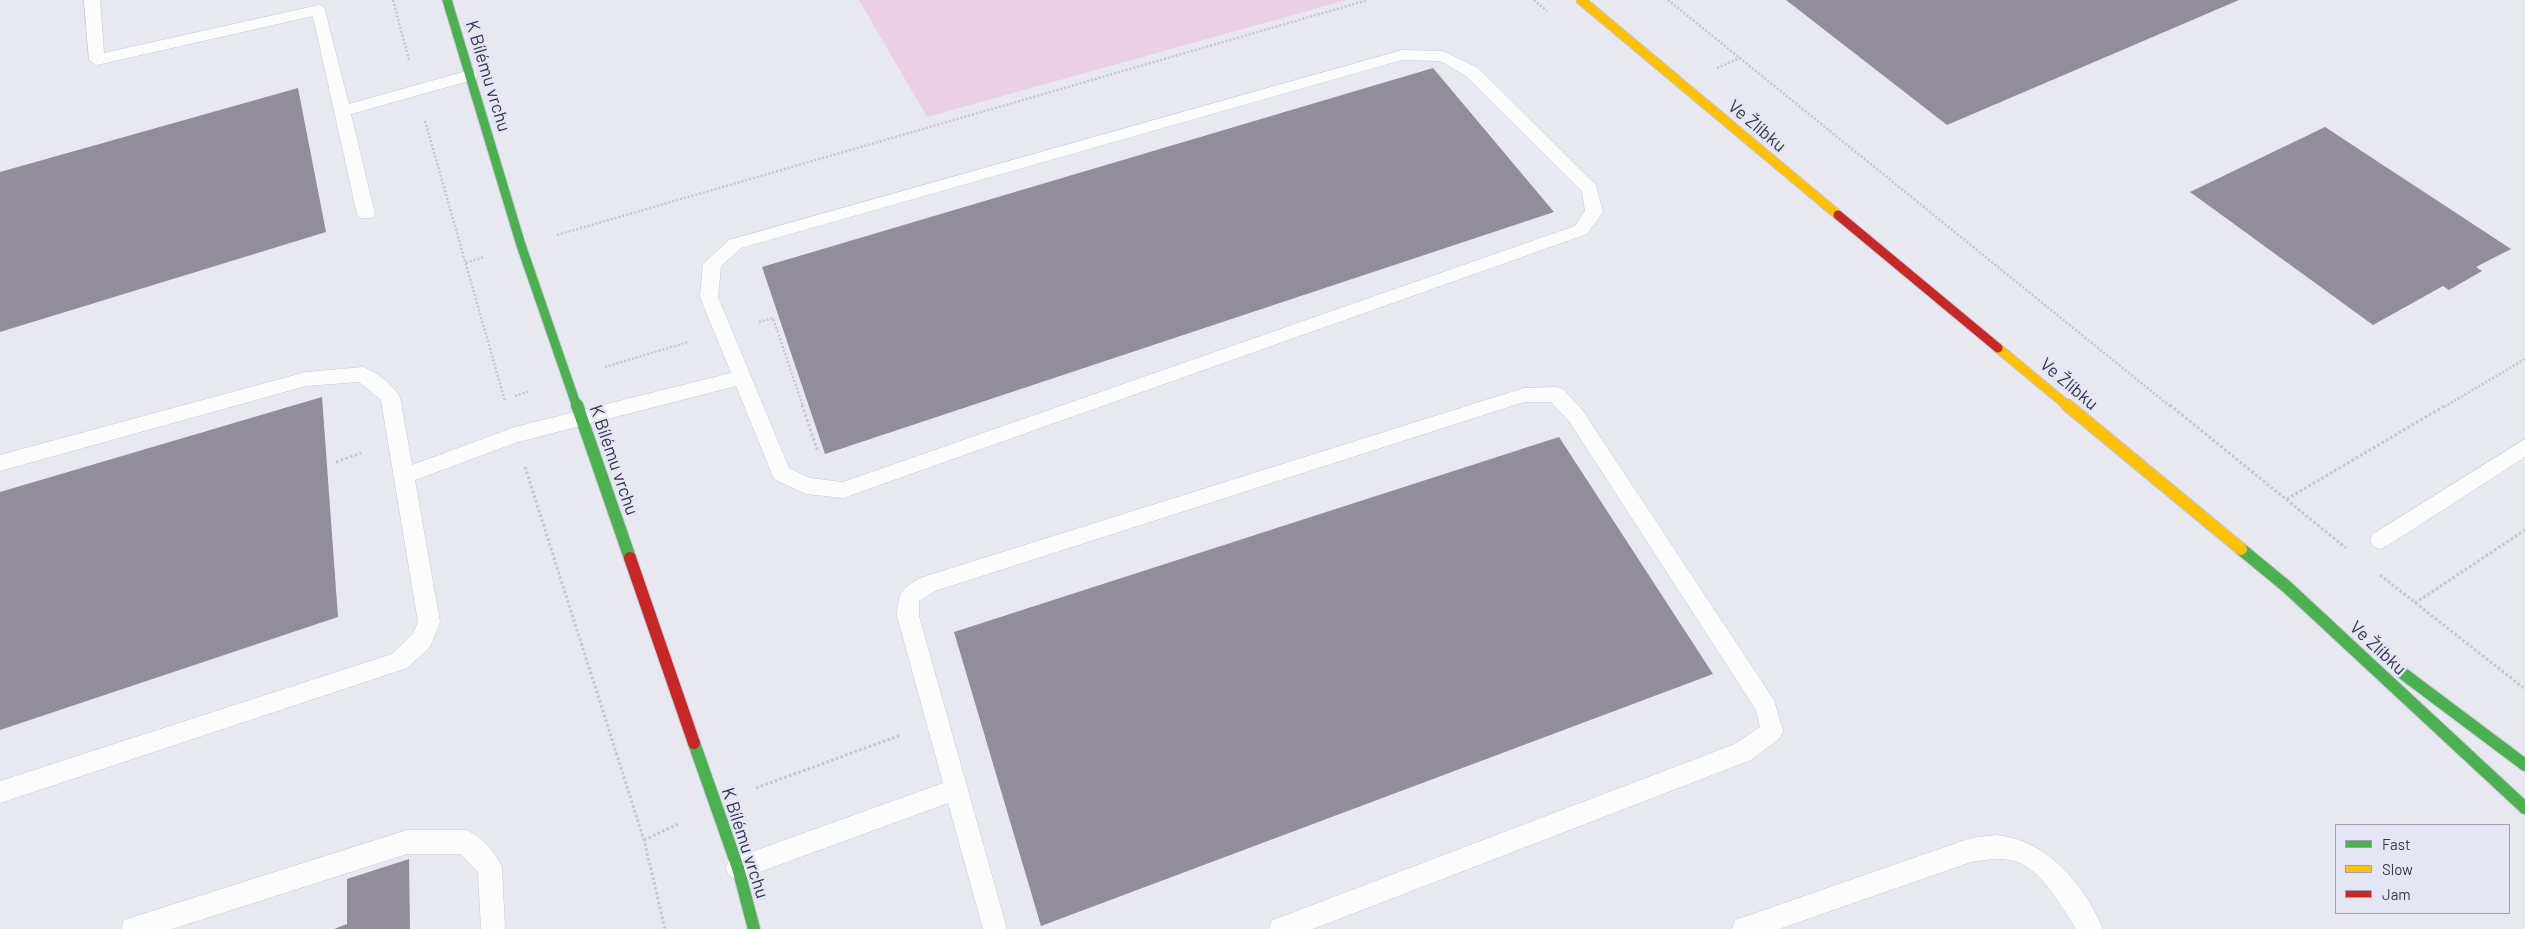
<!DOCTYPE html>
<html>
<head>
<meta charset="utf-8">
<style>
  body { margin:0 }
  #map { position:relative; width:2525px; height:929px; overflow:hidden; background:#e8e9f0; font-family:Barlow,sans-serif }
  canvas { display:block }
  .legend { position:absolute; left:2335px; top:824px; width:175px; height:90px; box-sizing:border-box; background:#e5e6f4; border:1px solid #9fa0b3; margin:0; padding:6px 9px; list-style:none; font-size:15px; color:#363651 }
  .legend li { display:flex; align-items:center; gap:10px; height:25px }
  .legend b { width:25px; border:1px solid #9fa0b3 }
</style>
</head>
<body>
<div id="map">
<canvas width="2525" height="929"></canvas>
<ul class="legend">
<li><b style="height:6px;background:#4caf50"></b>Fast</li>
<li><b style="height:6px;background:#ffc107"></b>Slow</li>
<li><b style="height:6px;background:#c62828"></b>Jam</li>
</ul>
</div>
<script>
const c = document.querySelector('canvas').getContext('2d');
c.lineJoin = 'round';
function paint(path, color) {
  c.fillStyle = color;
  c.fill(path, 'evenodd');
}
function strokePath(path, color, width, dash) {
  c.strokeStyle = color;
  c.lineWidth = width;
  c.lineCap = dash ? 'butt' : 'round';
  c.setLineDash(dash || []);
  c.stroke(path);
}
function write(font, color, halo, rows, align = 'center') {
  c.font = font + ' Barlow,sans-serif';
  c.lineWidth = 5;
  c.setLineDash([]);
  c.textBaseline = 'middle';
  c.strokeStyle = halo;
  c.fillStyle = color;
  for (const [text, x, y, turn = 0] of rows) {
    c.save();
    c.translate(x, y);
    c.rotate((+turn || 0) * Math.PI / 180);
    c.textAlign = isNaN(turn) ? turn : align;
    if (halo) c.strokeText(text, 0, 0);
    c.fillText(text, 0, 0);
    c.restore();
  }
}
paint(new Path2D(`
  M859 0H1347L927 117Z`), '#ead0e2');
paint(new Path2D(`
  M1786 0H2239L1947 125Z
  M1433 68 1554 212 825 454 762 267Z
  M298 88 326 232 0 332V172Z
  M2325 127 2511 249 2476 267 2482 271 2449 290 2443 286 2373 325 2190 192Z
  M322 397 338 617 0 730V492Z
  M1559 437 1713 674 1041 926 954 632Z
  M409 859 410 929H334L347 924V879Z`), '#918d9a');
const lane = new Path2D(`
  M84 0H100L104 53 319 5 324 7 349 104 470 70 478 75 476 79 351 114 375 214 372 218H360L357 214 313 16 97 65 89 60Z
  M1402 50 1443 51 1478 68 1596 185 1603 212 1587 234 843 498 806 494 774 479 736 386 518 442 415 480 440 622 430 647 407 668 0 803V781L392 654 413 634 418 622 381 400 359 382 306 386 0 471V455L306 372 363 367C375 371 393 385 400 397L412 465 515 427 731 373 700 297 703 264 729 240ZM1402 60 1440 61 1466 76 1582 191 1585 211 1575 226 843 482 809 478 789 468 718 297 721 266 741 248Z
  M1556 387 1563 389 1583 411 1774 700 1783 731 1780 738 1751 760 1313 929H1269L1272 920 1281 917 1735 744 1760 727 1756 710 1569 421 1551 402H1524L935 591 919 601V616L1007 929H983L948 803 738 880 729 876 726 868 729 860 943 783 897 616C899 591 900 591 920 578L1524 388Z
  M2525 439V457L2387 546 2380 549 2373 546 2370 540 2373 534Z
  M407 830H466C481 836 496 853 502 867L505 929H481L478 872 461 854H407L172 929H121L124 920 133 917Z
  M1996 835C2046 839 2085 885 2103 929H2076C2061 906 2042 869 2014 861 1999 857 1986 860 1971 862L1779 929H1732L1735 920 1744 917 1971 838Z`);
const fastFar1 = new Path2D(`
  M447 0 521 245 577 407`);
const fast = new Path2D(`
  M577 405 630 558
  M2241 549 2287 587 2525 808
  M2401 672 2525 765
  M694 743 738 868 754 929`);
const slowFar1 = new Path2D(`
  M1581 0 1838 215
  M1998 348 2069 407`);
const slow = new Path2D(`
  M2067 405 2241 549`);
const jamFar1 = new Path2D(`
  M1838 215 1998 348`);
const jam = new Path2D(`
  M630 558 694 743`);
strokePath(lane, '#c6c7d7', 1);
strokePath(fastFar1, '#c6c7d7', 11);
strokePath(fast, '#c6c7d7', 14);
strokePath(slowFar1, '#c6c7d7', 11);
strokePath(slow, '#c6c7d7', 14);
strokePath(jamFar1, '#c6c7d7', 11);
strokePath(jam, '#c6c7d7', 14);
strokePath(new Path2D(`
  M393 0 409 60
  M1534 0 1547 11
  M1668 0 2171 407
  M1717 68 1740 58
  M425 121 505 401
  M557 235 1368 0
  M466 263 484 257
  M759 322 773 318 803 407
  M605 367 688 342
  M515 396 530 391
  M2444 407 2525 359`), '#c7c7ce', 2.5, [2, 2]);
strokePath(new Path2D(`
  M802 405 818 452
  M2170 405 2346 548
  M336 462 361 453
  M525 467 644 840 665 929
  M2287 499 2446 405
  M2380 575 2525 689
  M2415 603 2525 530
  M756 788 901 735
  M644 840 678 824`), '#c7c7ce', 3, [2.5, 2.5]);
paint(lane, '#fcfcfd');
strokePath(fastFar1, '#4caf50', 9);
strokePath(fast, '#4caf50', 12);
strokePath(slowFar1, '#ffc107', 9);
strokePath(slow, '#ffc107', 12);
strokePath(jamFar1, '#c62828', 9);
strokePath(jam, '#c62828', 12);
write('18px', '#363651', '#e5e6f4', [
  ["K Bílému vrchu",488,76,73],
  ["Ve Žlíbku",1757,126,40],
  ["Ve Žlíbku",2069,384,40],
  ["K Bílému vrchu",614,460,71],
  ["Ve Žlíbku",2378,648,43],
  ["K Bílému vrchu",745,843,72]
]);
</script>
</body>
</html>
